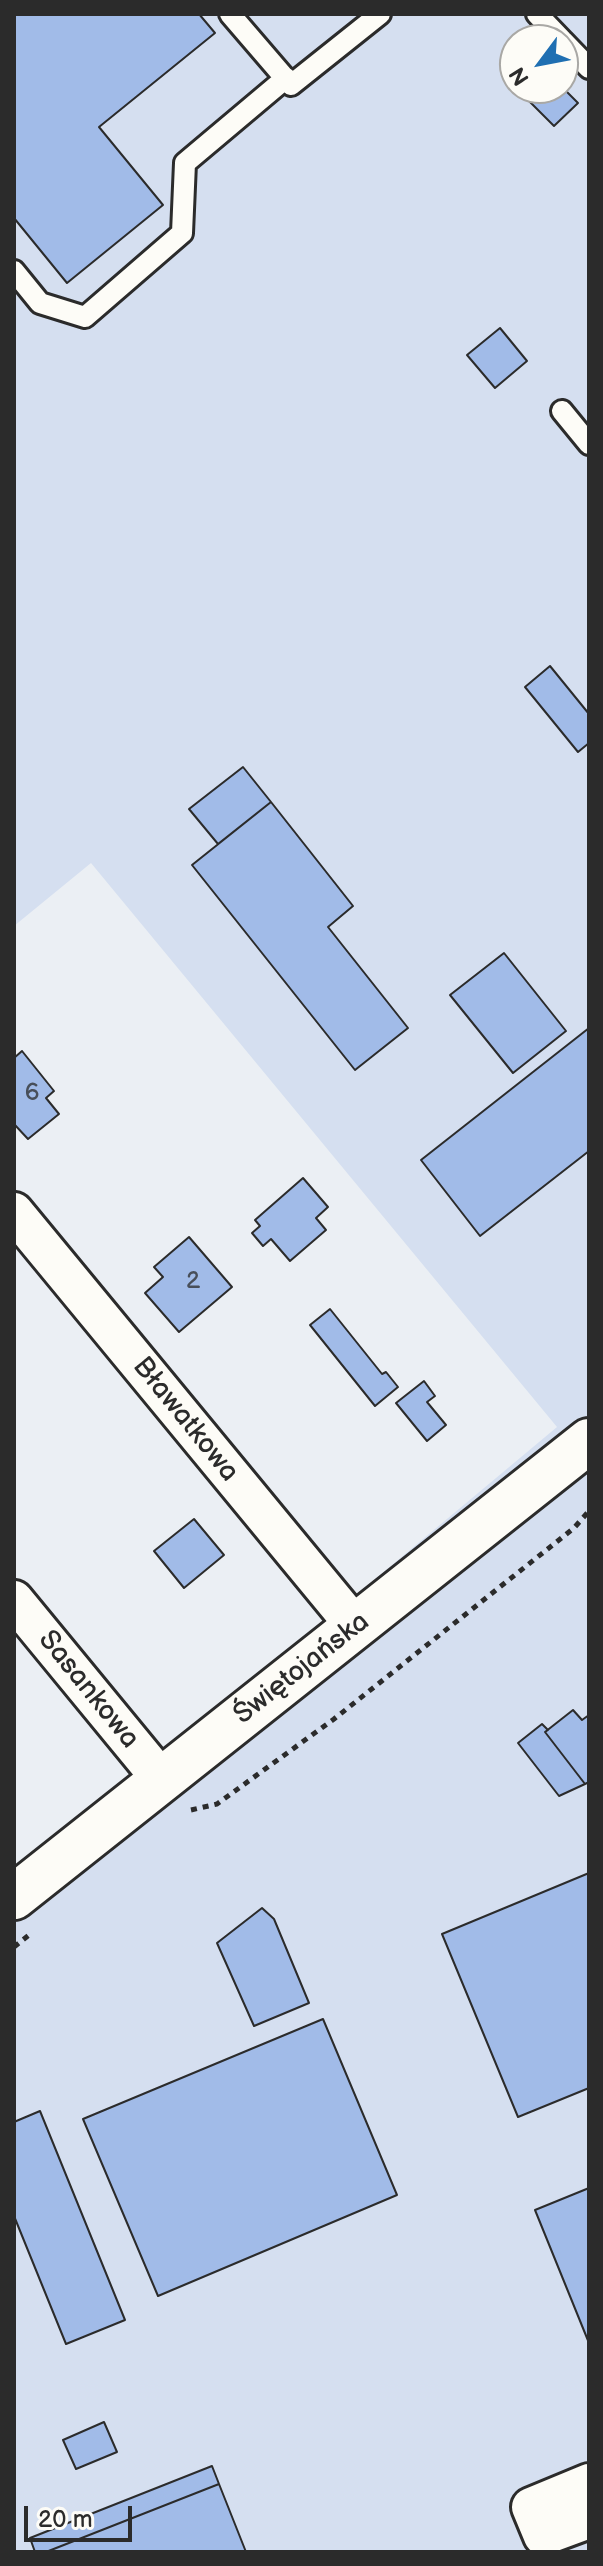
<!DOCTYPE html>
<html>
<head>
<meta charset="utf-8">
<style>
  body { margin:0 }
  #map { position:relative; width:603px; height:2566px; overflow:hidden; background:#ebeff4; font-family:"Balsamiq Sans",sans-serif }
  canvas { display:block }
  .frame { position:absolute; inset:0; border:16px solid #2b2b2b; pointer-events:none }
  .north { position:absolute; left:499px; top:24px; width:80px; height:80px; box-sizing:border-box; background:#fdfcf7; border:2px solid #a9a8a5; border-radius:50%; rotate:238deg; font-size:22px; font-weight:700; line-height:32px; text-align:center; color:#2b2b2b }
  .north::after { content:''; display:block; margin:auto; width:28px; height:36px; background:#1f6fb2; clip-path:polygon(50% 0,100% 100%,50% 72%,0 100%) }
  .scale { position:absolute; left:24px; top:2506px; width:108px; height:36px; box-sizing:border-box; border:4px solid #2b2b2b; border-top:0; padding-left:10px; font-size:24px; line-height:28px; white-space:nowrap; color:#2b2b2b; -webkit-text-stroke:6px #fdfcf7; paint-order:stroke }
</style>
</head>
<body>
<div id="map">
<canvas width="603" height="2566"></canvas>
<div class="frame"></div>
<div class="north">N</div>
<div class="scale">20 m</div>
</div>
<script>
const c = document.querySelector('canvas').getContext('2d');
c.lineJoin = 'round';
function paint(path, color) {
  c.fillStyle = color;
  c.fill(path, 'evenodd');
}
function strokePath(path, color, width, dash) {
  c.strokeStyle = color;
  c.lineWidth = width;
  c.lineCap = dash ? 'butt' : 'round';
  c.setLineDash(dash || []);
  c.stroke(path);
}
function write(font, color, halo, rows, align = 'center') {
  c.font = font + ' "Balsamiq Sans",sans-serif';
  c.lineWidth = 6;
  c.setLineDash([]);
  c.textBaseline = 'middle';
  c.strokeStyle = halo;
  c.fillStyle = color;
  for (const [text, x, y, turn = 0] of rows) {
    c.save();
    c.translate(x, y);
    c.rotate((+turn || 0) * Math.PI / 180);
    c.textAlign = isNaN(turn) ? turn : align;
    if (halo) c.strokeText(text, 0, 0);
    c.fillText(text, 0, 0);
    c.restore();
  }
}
paint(new Path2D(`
  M14 14H589V2552H14V1881L557 1427 91 863 14 926ZM515 40H563V88H515Z`), '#d5dff0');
const building = new Path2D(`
  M14 14H199L215 33 99 127 163 205 67 283 14 218Z
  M531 88H563L578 103 554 126 524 96Z
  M500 328 527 361 495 388 467 355Z
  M550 666 589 714V743L578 752 525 687Z
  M243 767 271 802 218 844 189 809Z
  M271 802 353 906 328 927 408 1028 355 1070 192 865Z
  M504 953 566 1031 513 1073 450 995Z
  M589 1028V1151L480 1236 421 1160Z
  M22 1051 54 1091 46 1098 59 1114 28 1139 14 1124V1058Z
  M303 1178 328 1207 316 1218 326 1230 290 1261 271 1239 263 1246 252 1233 260 1226 255 1220Z
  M189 1237 232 1287 179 1332 145 1293 163 1277 154 1267Z
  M330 1309 382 1374 386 1372 398 1387 375 1406 310 1325Z
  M424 1381 435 1396 427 1402 446 1425 427 1441 396 1403Z
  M194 1519 224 1555 184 1588 154 1551Z
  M573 1710 582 1720 589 1715V1782L585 1784 545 1732Z
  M542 1724 548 1730 545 1732 585 1784 559 1796 518 1743Z
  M589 1873V2088L518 2117 442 1934Z
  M262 1908 274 1919 309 2003 254 2026 217 1943Z
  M323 2019 397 2195 158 2296 83 2119Z
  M40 2111 125 2320 66 2344 14 2216V2122Z
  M589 2188V2343L535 2210Z
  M104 2422 117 2452 76 2469 63 2440Z
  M212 2466 219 2484 46 2552H35L30 2538Z
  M219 2484 246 2552H46Z`);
paint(building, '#a1bbe8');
strokePath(building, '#2b2b2b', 2);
const lane = new Path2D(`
  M230 14 291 85 380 14
  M537 14 562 40
  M563 41 589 68
  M14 271 40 303 85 317 182 233 185 163 286 78
  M562 411 589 444`);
const street = new Path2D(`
  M14 1212 356 1627
  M14 1600 162 1780
  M589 2483 531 2507 543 2536 589 2519`);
const secondary = new Path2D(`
  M14 1897 589 1441`);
strokePath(lane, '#2b2b2b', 26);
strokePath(street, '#2b2b2b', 44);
strokePath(secondary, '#2b2b2b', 50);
strokePath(new Path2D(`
  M191 1810 217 1804 334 1719 574 1528 589 1511
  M14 1947 29 1935`), '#2b2b2b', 5, [6, 6]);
strokePath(lane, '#fdfcf7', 20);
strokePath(street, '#fdfcf7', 38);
strokePath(secondary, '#fdfcf7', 44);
write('24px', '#484f5a', null, [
  ["6",32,1094],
  ["2",193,1282]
]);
write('28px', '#2b2b2b', '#fdfcf7', [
  ["Bławatkowa",185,1420,51],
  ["Świętojańska",302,1669,-38],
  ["Sasankowa",88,1690,51]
]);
</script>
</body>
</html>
